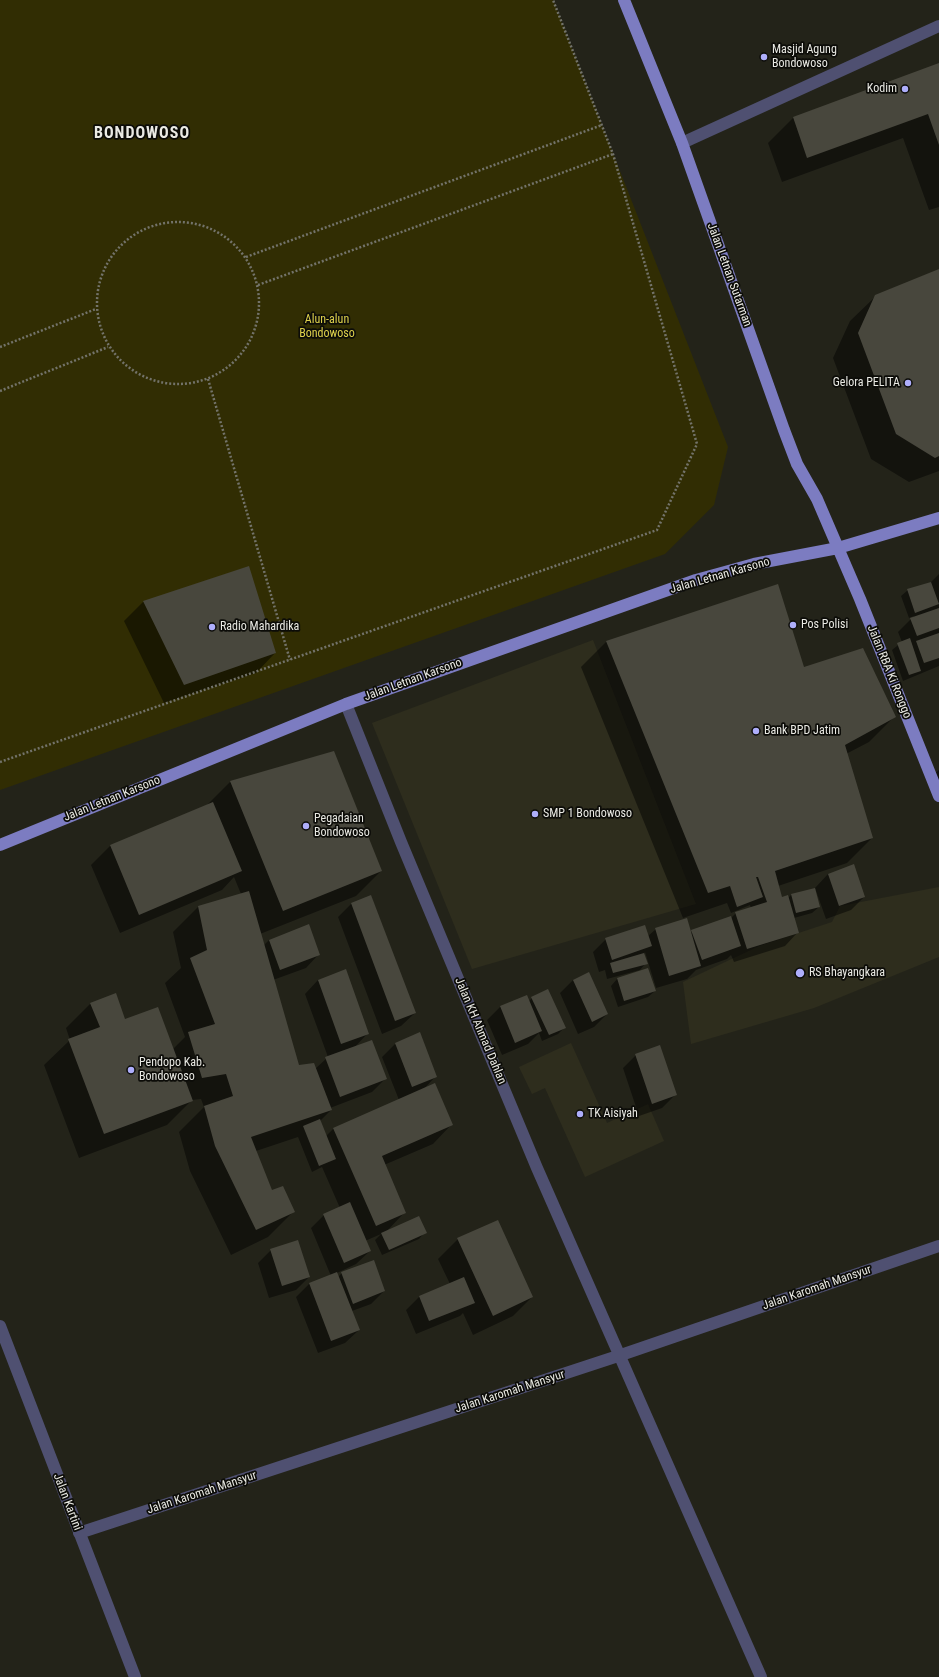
<!DOCTYPE html>
<html>
<head>
<meta charset="utf-8">
<style>
  body { margin:0 }
  canvas { display:block; background:#232319 }
</style>
</head>
<body>
<canvas width="939" height="1677"></canvas>
<script>
const c = document.querySelector('canvas').getContext('2d');
c.lineJoin = 'round';
function paint(path, color) {
  c.fillStyle = color;
  c.fill(path, 'evenodd');
}
function strokePath(path, color, width, dash) {
  c.strokeStyle = color;
  c.lineWidth = width;
  c.lineCap = dash ? 'butt' : 'round';
  c.setLineDash(dash || []);
  c.stroke(path);
}
function write(font, color, halo, rows, align = 'center') {
  c.font = font + ' "Roboto Condensed",sans-serif';
  c.lineWidth = 3.5;
  c.setLineDash([]);
  c.textBaseline = 'middle';
  c.strokeStyle = halo;
  c.fillStyle = color;
  for (const [text, x, y, turn = 0] of rows) {
    c.save();
    c.translate(x, y);
    c.rotate((+turn || 0) * Math.PI / 180);
    c.textAlign = isNaN(turn) ? turn : align;
    if (halo) c.strokeText(text, 0, 0);
    c.fillText(text, 0, 0);
    c.restore();
  }
}
paint(new Path2D(`
  M593 640 696 904 472 969 372 723Z
  M939 887V957L814 1008 691 1044 683 982 759 946 832 922 840 906Z
  M571 1043 607 1123 648 1104 664 1141 585 1177 545 1088 532 1094 519 1067Z`), '#2e2d1d');
paint(new Path2D(`
  M0 0H553L728 447 714 505 665 554 0 790Z`), '#312d03');
paint(new Path2D(`
  M939 65V207L929 210 903 138 782 182 768 143 793 118Z
  M939 270V471L909 482 871 459 833 358 850 321 876 296Z
  M248 568 275 653 256 673 164 703 124 621 143 602Z
  M939 574V666L903 681 892 650 902 642 898 632 914 616 909 618 901 596 908 590 930 583Z
  M777 586 803 668 894 717 869 742 846 754 872 838 847 863 778 886 782 898H788L791 895 814 889 819 907 812 913 794 918 798 932 785 946 734 962 731 955 727 959 696 970 687 979 656 988 645 952 644 954 646 963 640 970 607 979 605 970 599 972 593 952 606 939 648 936 656 929 690 933 731 918 736 913 751 908 750 905 731 913 727 903 683 918 581 667 606 642Z
  M939 770V796L932 776Z
  M230 782 381 871 356 896 260 934 263 946 269 940 319 954 306 968 273 980 298 1066 315 1069 328 1057 305 994 318 980 368 1033 354 1048 385 1079 372 1092 330 1108 331 1110 320 1121 326 1136 333 1129 399 1100 382 1057 395 1044 436 1076 423 1090 452 1124 433 1144 384 1165 405 1212 386 1232H425L419 1239 382 1255 375 1240 381 1234 365 1241 370 1251 356 1264 337 1273 338 1277 342 1273 384 1291 371 1304 352 1311 359 1330 345 1343 318 1353 296 1297 309 1284 331 1276 311 1228 324 1215 340 1208 322 1167 312 1172 298 1137 256 1151 272 1192 293 1212 268 1237 231 1255 190 1171 179 1132 204 1107 201 1099 192 1100 167 1125 79 1158 44 1065 70 1040 66 1028 91 1003 125 1021 173 1049 185 1037 165 983 181 968 173 932 198 907 241 894 234 877 222 890 120 933 91 865 110 846 207 805Z
  M828 874 864 897 851 910 826 919 815 888Z
  M371 896 415 1013 401 1026 382 1034 338 917 351 904Z
  M647 970 655 991 648 997 618 1007 611 986 617 979Z
  M573 980 607 1014 594 1027 578 1034 560 993Z
  M526 996 529 1001 532 998 565 1027 558 1034 542 1041 539 1033 528 1044 502 1055 487 1020 500 1007Z
  M636 1055 675 1095 662 1108 639 1116 623 1068Z
  M458 1239 532 1297 513 1316 473 1335 463 1313 460 1316 416 1334 406 1310 419 1297 450 1284 438 1259Z
  M271 1250 309 1277 296 1290 269 1298 258 1263Z`), '#0007');
paint(new Path2D(`
  M939 63V145L928 114 807 158 793 117Z
  M939 269V456L935 458 896 434 858 333 875 295Z
  M249 566 276 653 184 685 143 601Z
  M931 582 939 604 915 613 907 589Z
  M778 584 804 667 863 648 896 717 845 745 873 838 775 871 782 897 788 895 799 933 747 949 735 912 767 902 758 877H756L763 897 737 907 730 886 708 893 606 641Z
  M939 608V628L917 636 910 618Z
  M939 633V658L924 663 916 641Z
  M910 638 921 671 909 675 897 643Z
  M334 751 382 871 283 911 230 781Z
  M213 802 242 871 139 915 110 845Z
  M854 864 865 897 839 906 828 874Z
  M815 888 820 907 796 913 791 894Z
  M249 891 299 1065 314 1063 332 1110 251 1137 272 1190 283 1186 295 1212 256 1230 215 1146 204 1106 233 1096 226 1074 202 1078 188 1032 215 1024 190 958 207 950 198 906Z
  M371 895 416 1013 395 1021 351 903Z
  M731 916 741 946 702 960 691 930Z
  M687 918 701 966 669 976 655 928Z
  M309 924 320 955 280 970 269 940Z
  M645 925 652 946 612 960 605 938Z
  M644 953 648 964 613 973 610 963Z
  M648 968 656 991 624 1001 617 978Z
  M346 969 369 1034 341 1044 318 980Z
  M589 972 608 1014 592 1022 573 980Z
  M548 989 566 1028 549 1035 531 997Z
  M116 993 125 1019 158 1007 193 1101 104 1134 68 1039 100 1027 90 1003Z
  M527 995 542 1031 515 1043 500 1006Z
  M420 1032 437 1077 412 1087 395 1043Z
  M372 1040 387 1079 340 1097 325 1057Z
  M660 1045 677 1095 652 1104 635 1054Z
  M435 1083 453 1125 382 1156 406 1213 376 1226 333 1128Z
  M320 1119 336 1159 319 1166 303 1126Z
  M350 1202 371 1251 344 1263 323 1214Z
  M419 1216 427 1233 389 1250 381 1233Z
  M498 1220 533 1297 493 1316 457 1238Z
  M298 1240 310 1277 282 1286 270 1249Z
  M374 1260 385 1291 353 1304 341 1272Z
  M337 1272 360 1330 331 1341 309 1283Z
  M464 1277 475 1303 429 1321 419 1296Z`), '#48473d');
strokePath(new Path2D(`
  M97 303a81 81 0 1 1 162 0a81 81 0 1 1-162 0Z
  M246 257 602 125
  M258 285 613 154
  M0 347 96 309
  M208 379 290 660
  M0 391 108 347
  M0 762 657 530 697 444 613 154 553 0`), '#73736a', 2.5, [2, 2]);
strokePath(new Path2D(`
  M682 143 939 26
  M346 704 401 842 537 1168 761 1677
  M0 1326 135 1677
  M79 1533 621 1355 939 1246`), '#4f5071', 12);
strokePath(new Path2D(`
  M624 0 682 143 784 430 797 464 817 499 860 599 939 796
  M0 845 346 704 696 580 754 564 838 548 939 518`), '#7c7cc1', 12);
for (const [x, y, r, color] of [
  [764,57,4,"#aeaefb"],
  [905,89,4,"#aeaefb"],
  [908,383,4,"#aeaefb"],
  [793,625,4,"#aeaefb"],
  [212,627,4,"#aeaefb"],
  [756,731,4,"#aeaefb"],
  [535,814,4,"#aeaefb"],
  [306,826,4,"#aeaefb"],
  [800,973,5,"#aeaefb"],
  [131,1070,4,"#aeaefb"],
  [580,1114,4,"#aeaefb"]
]) {
  const dot = new Path2D();
  dot.arc(x, y, r, 0, 2 * Math.PI);
  c.fillStyle = color;
  c.fill(dot);
  strokePath(dot, '#0c0c08', 1.5);
}
write('12px', '#eaeae4', '#0c0c08', [
  ["Masjid Agung",772,50],
  ["Bondowoso",772,64],
  ["Kodim",897,89,"right"],
  ["Gelora PELITA",900,383,"right"],
  ["Pos Polisi",801,625],
  ["Radio Mahardika",220,627],
  ["Bank BPD Jatim",764,731],
  ["SMP 1 Bondowoso",543,814],
  ["Pegadaian",314,819],
  ["Bondowoso",314,833],
  ["RS Bhayangkara",809,973],
  ["Pendopo Kab.",139,1063],
  ["Bondowoso",139,1077],
  ["TK Aisiyah",588,1114]
], 'left');
write('12px', '#eaeae4', '#0c0c08', [
  ["Jalan Letnan Sutarman",729,275,70],
  ["Jalan Letnan Karsono",720,576,-16],
  ["Jalan RBA Ki Ronggo",889,672,68],
  ["Jalan Letnan Karsono",413,680,-20],
  ["Jalan Letnan Karsono",112,799,-22],
  ["Jalan KH Ahmad Dahlan",480,1031,67],
  ["Jalan Karomah Mansyur",817,1288,-19],
  ["Jalan Karomah Mansyur",510,1392,-18],
  ["Jalan Karomah Mansyur",202,1493,-18],
  ["Jalan Kartini",67,1502,69]
]);
write('12px', '#dfd24c', '#0c0c08', [
  ["Alun-alun",327,320],
  ["Bondowoso",327,334]
]);
c.letterSpacing = '1px';
write('bold 16px', '#eaeae4', '#0c0c08', [
  ["BONDOWOSO",142,134]
]);
c.letterSpacing = '0px';
</script>
</body>
</html>
